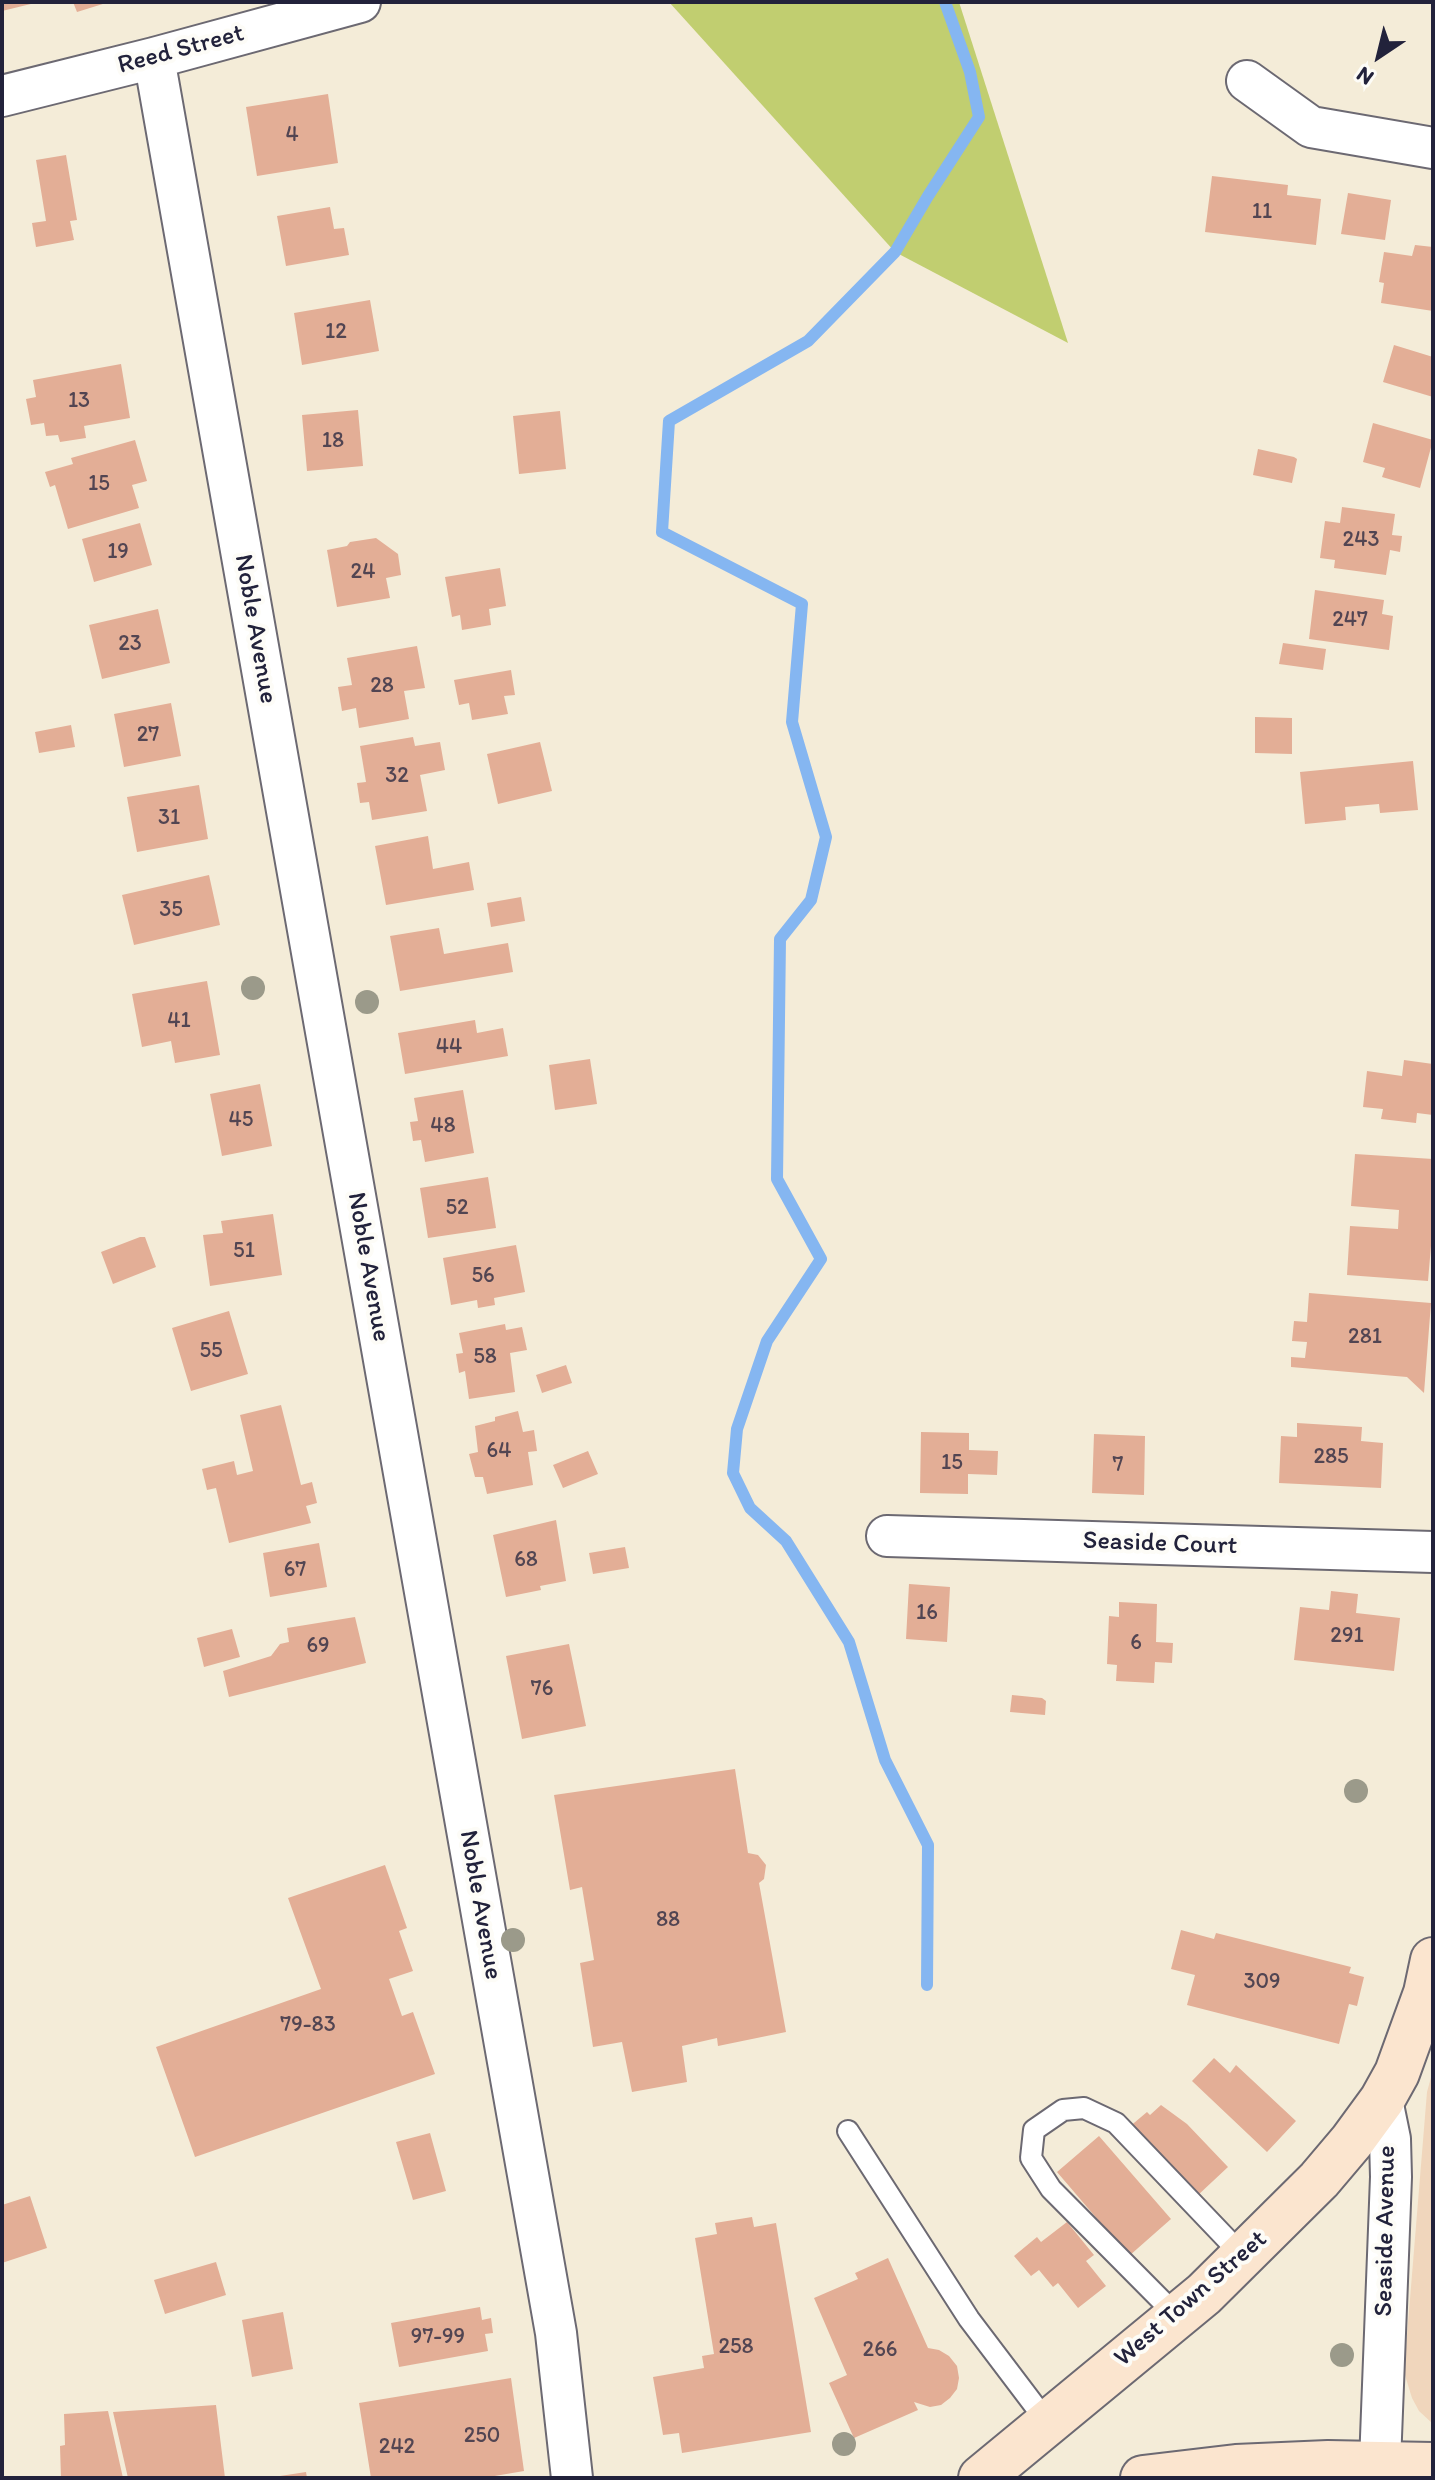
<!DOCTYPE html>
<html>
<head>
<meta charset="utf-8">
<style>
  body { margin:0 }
  #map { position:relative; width:1435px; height:2480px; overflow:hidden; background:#f4ecd8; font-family:Itim,sans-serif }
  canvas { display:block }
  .frame { position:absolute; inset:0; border:4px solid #22223b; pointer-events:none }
  .north { position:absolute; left:1339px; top:16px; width:80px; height:80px; -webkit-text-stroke:6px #fdfcf7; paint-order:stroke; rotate:215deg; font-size:22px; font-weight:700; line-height:32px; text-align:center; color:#22223b }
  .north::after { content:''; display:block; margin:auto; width:28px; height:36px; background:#22223b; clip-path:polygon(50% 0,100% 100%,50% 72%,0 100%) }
</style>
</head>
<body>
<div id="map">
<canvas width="1435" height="2480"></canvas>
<div class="frame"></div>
<div class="north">N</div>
</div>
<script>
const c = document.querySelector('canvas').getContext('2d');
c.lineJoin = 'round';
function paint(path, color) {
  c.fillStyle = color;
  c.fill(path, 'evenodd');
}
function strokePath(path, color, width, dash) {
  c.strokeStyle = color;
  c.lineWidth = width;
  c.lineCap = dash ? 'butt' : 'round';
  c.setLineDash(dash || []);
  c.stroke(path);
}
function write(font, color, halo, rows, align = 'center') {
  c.font = font + ' Itim,sans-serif';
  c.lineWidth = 8;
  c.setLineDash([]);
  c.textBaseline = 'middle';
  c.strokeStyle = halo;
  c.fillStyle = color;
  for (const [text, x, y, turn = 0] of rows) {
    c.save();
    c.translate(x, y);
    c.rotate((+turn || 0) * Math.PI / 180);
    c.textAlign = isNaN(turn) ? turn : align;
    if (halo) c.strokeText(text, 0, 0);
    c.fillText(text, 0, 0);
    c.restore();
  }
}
paint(new Path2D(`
  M1433 2070V2424L1419 2411 1412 2398 1404 2372 1427 2092Z`), '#f0d6bc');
paint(new Path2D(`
  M669 2H959L1068 343 895 252Z`), '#c1ce70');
strokePath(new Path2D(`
  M927 1985 928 1845 885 1760 849 1642 786 1541 750 1508 733 1473 737 1429 767 1341 821 1259 777 1179 780 939 811 900 826 837 792 722 802 604 662 532 669 421 808 341 895 252 928 196 979 117 970 72 945 2`), '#85b6f1', 12);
paint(new Path2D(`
  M2 2H35V3L2 11Z
  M73 2H106V3L77 12Z
  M328 94 338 163 257 176 246 107Z
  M66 155 77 220 70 221 74 240 36 247 32 223 46 221 36 160Z
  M1212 176 1288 185 1287 195 1321 199 1316 245 1205 232Z
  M1348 193 1391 200 1385 240 1341 234Z
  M330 207 334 229 344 228 349 255 286 266 277 216Z
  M1415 245 1433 247V311L1381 303 1384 283 1379 282 1384 252 1412 256Z
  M370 300 379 351 302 365 294 313Z
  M1394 345 1433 357V397L1383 382Z
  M121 364 130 418 84 426 86 438 60 442 58 435 46 436 44 423 31 425 26 399 36 397 33 380Z
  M358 410 363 466 307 471 302 415Z
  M560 411 566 469 519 474 513 416Z
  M1373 423 1433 440 1420 488 1382 477 1385 468 1363 462Z
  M135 440 147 481 132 485 139 508 68 529 55 485 50 487 45 472 73 464 71 458Z
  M1258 449 1294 457 1297 459 1292 483 1253 475Z
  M1342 507 1395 514 1392 535 1402 536 1400 552 1390 550 1386 575 1334 568 1335 560 1320 558 1325 521 1340 523Z
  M140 523 152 565 94 582 82 539Z
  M376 538 398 554 401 575 386 578 390 598 337 607 327 550 347 546 350 542Z
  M500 568 506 606 489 609 491 625 462 630 460 615 452 617 445 577Z
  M1315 590 1384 600 1382 614 1393 616 1389 650 1309 639Z
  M158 609 170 663 102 679 89 625Z
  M1283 643 1326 649 1323 670 1279 664Z
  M417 646 425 688 404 691 409 719 359 728 356 708 342 711 338 687 352 685 347 658Z
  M511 670 515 695 504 696 508 714 472 720 469 703 459 705 454 680Z
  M171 703 181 756 124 767 114 714Z
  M1255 717 1292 718V754L1255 753Z
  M71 725 75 747 39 753 35 732Z
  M413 737 415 746 440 742 445 770 420 775 427 811 372 820 369 802 360 803 357 783 366 782 360 746Z
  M540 742 552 791 498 804 487 754Z
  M1413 761 1418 810 1380 813 1379 804 1345 807 1346 820 1305 824 1300 772Z
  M199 785 208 839 137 852 127 797Z
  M428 836 433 869 469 862 474 890 386 905 375 846Z
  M209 875 220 925 134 945 122 895Z
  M521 897 525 921 491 927 487 903Z
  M439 928 444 954 508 943 513 972 400 991 390 936Z
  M207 981 220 1055 175 1063 171 1041 142 1047 132 994Z
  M475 1020 477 1033 503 1028 508 1056 405 1074 398 1033Z
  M590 1059 597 1104 555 1110 549 1065Z
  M1404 1060 1433 1064V1115L1417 1113 1416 1123 1381 1119 1383 1109 1363 1107 1367 1071 1402 1076Z
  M260 1084 272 1146 222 1156 210 1094Z
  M463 1090 474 1153 425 1162 421 1140 413 1141 410 1122 418 1121 414 1098Z
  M1355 1154 1433 1159V1246H1431L1428 1281 1347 1275 1350 1226 1398 1229 1399 1210 1351 1206Z
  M488 1177 496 1228 428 1238 420 1188Z
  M273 1214 282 1275 210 1286 203 1235 223 1233 221 1221Z
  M140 1237H145L156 1267 113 1284 101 1252Z
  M516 1245 525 1292 494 1298 495 1305 478 1308 477 1300 451 1305 443 1258Z
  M1309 1293 1431 1303 1424 1393 1407 1377 1291 1367V1357L1305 1358 1307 1342 1292 1341 1294 1321 1307 1322Z
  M229 1311 248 1374 191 1391 172 1328Z
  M505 1324 506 1330 522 1327 527 1350 510 1353 515 1392 469 1399 465 1371 459 1373 456 1354 463 1353 459 1333Z
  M566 1365 572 1383 542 1393 536 1375Z
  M281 1405 301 1485 312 1482 317 1503 306 1506 311 1523 229 1543 216 1488 207 1490 202 1469 234 1461 237 1475 253 1471 240 1415Z
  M518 1411 523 1432 534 1430 537 1451 528 1452 533 1485 487 1494 483 1477H475L469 1454 478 1452 475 1426 495 1421V1417Z
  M1297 1423 1362 1427 1361 1441 1383 1443 1381 1488 1279 1483 1281 1436 1297 1437Z
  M921 1432 969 1433V1450L998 1451 997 1475 968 1474V1494L920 1493Z
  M1094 1434 1145 1436 1144 1495 1092 1493Z
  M588 1451 598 1474 563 1488 553 1465Z
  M556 1520 566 1581 540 1586 541 1590 506 1597 493 1535Z
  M319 1543 327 1587 270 1597 263 1553Z
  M625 1547 629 1568 593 1574 589 1553Z
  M909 1584 950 1587 947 1642 906 1639Z
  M1331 1591 1358 1594 1356 1613 1400 1618 1394 1671 1294 1660 1300 1607 1329 1610Z
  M1119 1602 1157 1604 1156 1642 1173 1643 1172 1663 1155 1662 1154 1683 1116 1681 1117 1665 1107 1664 1109 1616 1119 1617Z
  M355 1617 366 1663 229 1697 223 1671 271 1656 280 1644 289 1642 287 1628Z
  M232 1629 240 1657 204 1667 197 1638Z
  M569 1644 586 1726 522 1739 506 1656Z
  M1012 1695 1042 1698 1046 1701 1045 1715 1010 1712Z
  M735 1769 748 1853 758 1855 766 1865 764 1879 759 1883 786 2032 718 2046 717 2038 682 2046 687 2082 632 2092 622 2042 593 2047 580 1963 594 1960 582 1887 570 1890 554 1795Z
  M385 1865 407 1928 399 1931 413 1971 389 1979 402 2016 413 2012 435 2074 195 2157 156 2047 321 1989 288 1898Z
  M1181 1930 1214 1939 1216 1933 1351 1967 1349 1973 1364 1977 1357 2006 1349 2004 1339 2044 1187 2005 1195 1975 1171 1969Z
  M1214 2058 1230 2073 1236 2065 1296 2121 1267 2152 1192 2081Z
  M1161 2105 1187 2124 1228 2167 1197 2196 1128 2128 1147 2112 1150 2115Z
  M430 2133 446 2191 413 2200 396 2142Z
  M1099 2136 1171 2219 1129 2256 1057 2172Z
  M30 2196 47 2248 2 2263V2205Z
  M752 2217 754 2227 776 2223 811 2432 682 2453 679 2433 663 2435 653 2377 704 2368 702 2356 714 2354 695 2238 717 2234 715 2223Z
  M1067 2222 1094 2255 1086 2261 1106 2286 1078 2308 1058 2283 1053 2287 1039 2270 1031 2276 1014 2256 1037 2237 1041 2242Z
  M888 2258 928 2348 939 2350 949 2356 957 2366 959 2378 957 2389 950 2398 941 2405 930 2407 914 2402 918 2410 854 2438 829 2383 847 2375 814 2298 858 2279 855 2273Z
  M216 2262 226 2295 165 2314 154 2280Z
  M480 2307 482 2320 491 2318 493 2333 485 2334 488 2351 399 2367 391 2323Z
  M283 2312 293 2369 252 2377 242 2320Z
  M511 2378 524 2471 483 2478H371L359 2403Z
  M216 2405 225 2478H128L113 2412Z
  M108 2411 123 2478H61L60 2446 65 2445 64 2414Z
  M306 2472 307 2478H280V2476Z`), '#e3ae96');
const service = new Path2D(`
  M848 2131 969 2319 1047 2422
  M1177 2316 1051 2189 1031 2158 1034 2130 1063 2110 1084 2108 1116 2123 1243 2256`);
const minor = new Path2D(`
  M154 58 556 2333 572 2478
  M1247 81 1311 127 1433 148
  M2 96 154 58 360 2
  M887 1536 1433 1552
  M1380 2463 1391 2177 1390 2139 1382 2100`);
const secondary = new Path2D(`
  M981 2478 1204 2294 1319 2180 1352 2141 1382 2100 1397 2073 1426 1993 1433 1960
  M1143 2478 1236 2467 1328 2463 1433 2465`);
strokePath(service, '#6c6972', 24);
strokePath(minor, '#6c6972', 44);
strokePath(secondary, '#6c6972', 48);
strokePath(service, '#fff', 20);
strokePath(minor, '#fff', 40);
strokePath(secondary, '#fbe5cf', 44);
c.fillStyle = '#9b9a8a';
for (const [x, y] of [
  [253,988],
  [367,1002],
  [1356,1791],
  [513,1940],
  [1342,2355],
  [844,2444]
]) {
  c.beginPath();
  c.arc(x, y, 12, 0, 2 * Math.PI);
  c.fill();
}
write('22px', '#524552', null, [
  ["4",292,135],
  ["11",1262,212],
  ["12",336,332],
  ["13",79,401],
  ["18",333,441],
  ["15",99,484],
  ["243",1361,540],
  ["19",118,552],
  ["24",363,572],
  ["247",1350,620],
  ["23",130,644],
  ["28",382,686],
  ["27",148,735],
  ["32",397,776],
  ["31",169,818],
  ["35",171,910],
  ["41",179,1021],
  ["44",449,1047],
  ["45",241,1120],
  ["48",443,1126],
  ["52",457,1208],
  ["51",244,1251],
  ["56",483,1276],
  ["281",1365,1337],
  ["55",211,1351],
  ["58",485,1357],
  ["64",499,1451],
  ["285",1331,1457],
  ["15",952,1463],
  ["7",1118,1465],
  ["68",526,1560],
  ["67",295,1570],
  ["16",927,1613],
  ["291",1347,1636],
  ["6",1136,1643],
  ["69",318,1646],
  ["76",542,1689],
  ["88",668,1920],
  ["309",1262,1982],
  ["79-83",308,2025],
  ["97-99",438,2337],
  ["258",736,2347],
  ["266",880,2350],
  ["250",482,2436],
  ["242",397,2447]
]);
write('26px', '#22223b', '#fdfcf7', [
  ["Reed Street",181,50,-15],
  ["Noble Avenue",255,629,80],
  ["Noble Avenue",368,1267,80],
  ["Seaside Court",1160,1544,2],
  ["Noble Avenue",480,1905,80],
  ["Seaside Avenue",1386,2231,-89],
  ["West Town Street",1191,2299,-41]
]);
</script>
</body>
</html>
